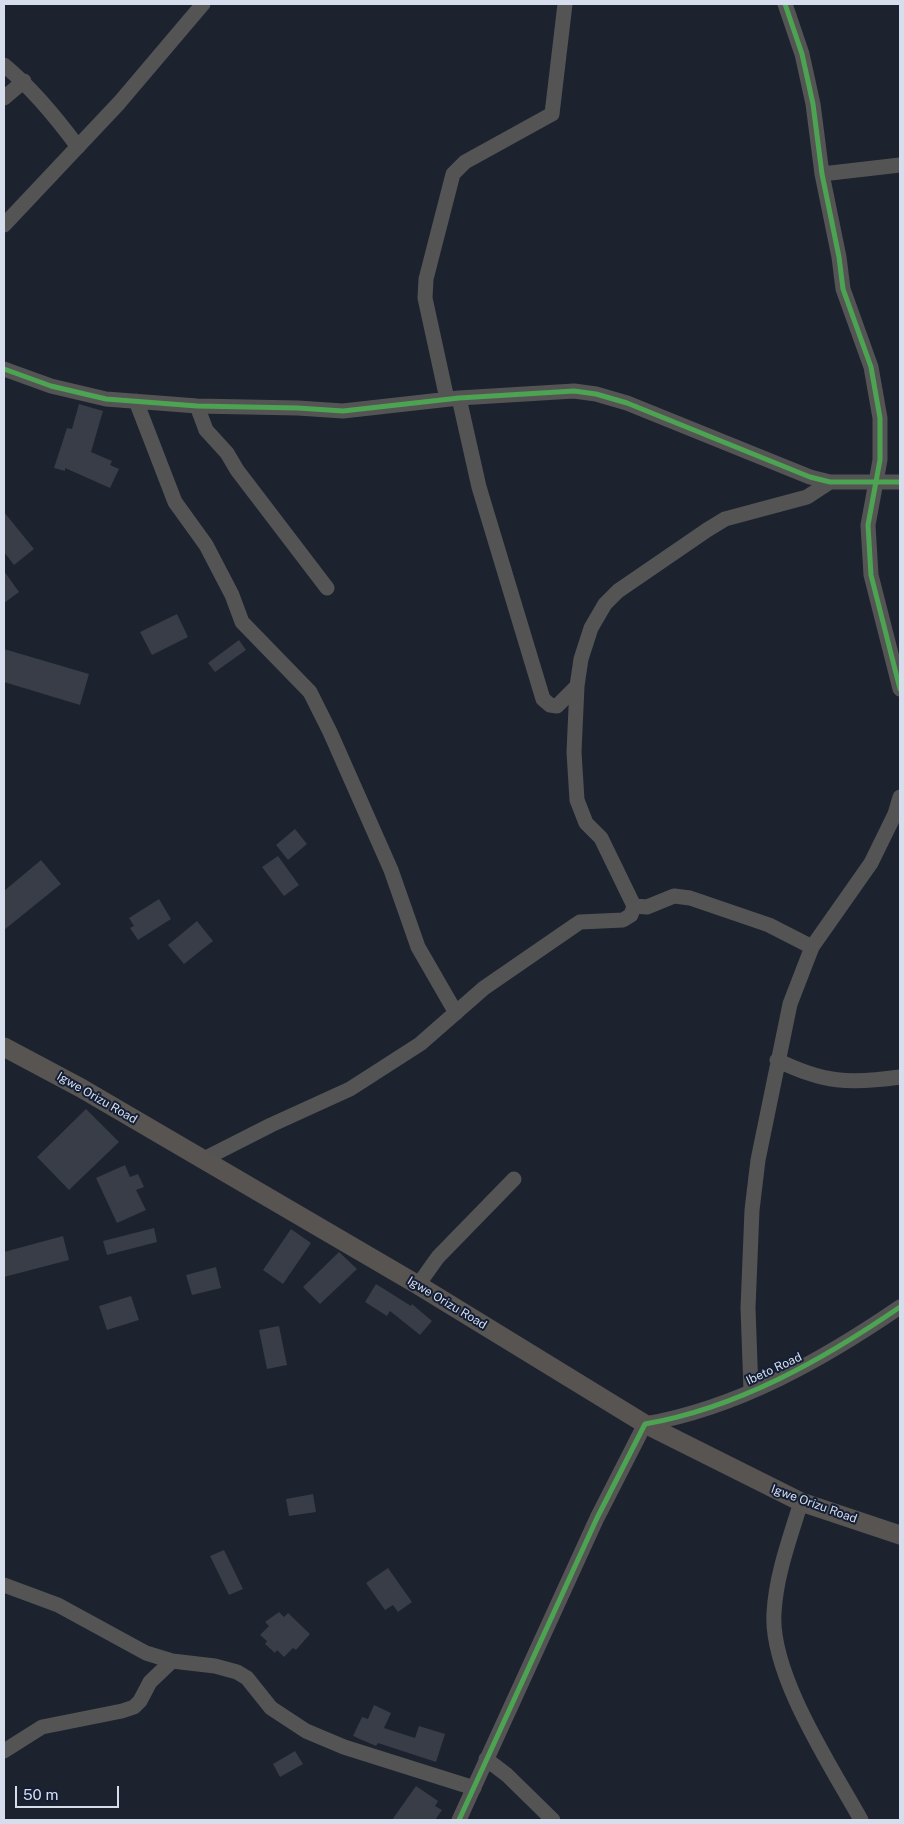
<!DOCTYPE html>
<html>
<head>
<meta charset="utf-8">
<style>
  body { margin:0 }
  #map { position:relative; width:904px; height:1824px; overflow:hidden; background:#1c222e; font-family:"Public Sans",sans-serif }
  canvas { display:block }
  .frame { position:absolute; inset:0; border:5px solid #d6deee; pointer-events:none }
  .scale { position:absolute; left:15px; top:1786px; width:104px; height:22px; box-sizing:border-box; border:2px solid #d6deee; border-top:0; padding-left:6px; font-size:15px; line-height:18px; white-space:nowrap; color:#d6deee; -webkit-text-stroke:4px #141f36; paint-order:stroke }
</style>
</head>
<body>
<div id="map">
<canvas width="904" height="1824"></canvas>
<div class="frame"></div>
<div class="scale">50 m</div>
</div>
<script>
const c = document.querySelector('canvas').getContext('2d');
c.lineJoin = 'round';
function paint(path, color) {
  c.fillStyle = color;
  c.fill(path, 'evenodd');
}
function strokePath(path, color, width, dash) {
  c.strokeStyle = color;
  c.lineWidth = width;
  c.lineCap = dash ? 'butt' : 'round';
  c.setLineDash(dash || []);
  c.stroke(path);
}
function write(font, color, halo, rows, align = 'center') {
  c.font = font + ' "Public Sans",sans-serif';
  c.lineWidth = 4;
  c.setLineDash([]);
  c.textBaseline = 'middle';
  c.strokeStyle = halo;
  c.fillStyle = color;
  for (const [text, x, y, turn = 0] of rows) {
    c.save();
    c.translate(x, y);
    c.rotate((+turn || 0) * Math.PI / 180);
    c.textAlign = isNaN(turn) ? turn : align;
    if (halo) c.strokeText(text, 0, 0);
    c.fillText(text, 0, 0);
    c.restore();
  }
}
paint(new Path2D(`
  M79 404 103 411 91 452 112 461 110 465 119 469 110 488 65 468V471L54 468 67 428 72 429Z
  M4 512 34 549 14 565 4 552Z
  M4 571 19 592 4 603Z
  M177 614 188 637 152 655 140 632Z
  M239 640 246 650 215 672 208 663Z
  M4 649 89 674 80 705 4 682Z
  M295 829 307 844 288 860 276 845Z
  M278 856 299 885 284 896 262 867Z
  M41 860 61 884 4 930V891Z
  M159 899 171 919 138 940 130 928 134 926 129 918Z
  M197 921 213 941 184 964 168 945Z
  M86 1109 119 1142 69 1190 37 1157Z
  M125 1165 130 1177 138 1174 144 1187 136 1190 146 1210 117 1223 96 1178Z
  M154 1228 157 1242 107 1255 103 1241Z
  M291 1229 311 1243 283 1284 263 1270Z
  M63 1236 69 1260 4 1277V1252Z
  M339 1252 357 1269 320 1304 303 1287Z
  M216 1267 221 1288 192 1295 186 1275Z
  M376 1284 411 1306 412 1304 432 1321 420 1335 390 1311 387 1316 365 1302Z
  M131 1296 139 1320 107 1330 99 1306Z
  M279 1326 287 1365 267 1369 259 1330Z
  M313 1494 316 1512 289 1516 286 1499Z
  M224 1550 243 1589 229 1595 210 1556Z
  M388 1568 412 1602 398 1612 393 1605 385 1610 366 1583Z
  M279 1612 284 1617 288 1613 310 1634 296 1650 293 1648 284 1657 277 1650 275 1653 265 1644 267 1641 260 1635 269 1626 265 1622Z
  M374 1705 391 1713 384 1728 415 1738 419 1726 445 1734 436 1762 378 1743 376 1746 353 1736 362 1717 368 1719Z
  M295 1751 303 1764 280 1777 273 1764Z
  M416 1786 438 1801 435 1806 442 1810 435 1820H392Z`), '#383d47');
strokePath(new Path2D(`
  M785 4 802 54 813 104 822 174 839 257 843 289 871 367 880 418V460L868 525 871 575 900 689
  M4 65C33 89 56 117 78 147
  M4 98 24 81
  M822 174 900 165
  M4 225 119 103 203 4
  M4 369 51 386 106 399 197 406 298 408 343 411 459 398 574 391 596 394 627 403 810 477 830 482H900
  M459 398 479 487 543 699 550 705 557 706 577 686
  M447 399 425 298 426 279 453 174 465 162 552 114 565 4
  M136 401 175 502 206 545 232 595 242 622 310 692 330 732 391 870 418 947 456 1013
  M197 406 206 430 227 453 237 470 327 588
  M634 906 601 838 586 823 577 800 574 752 577 686 581 659 591 628 605 604 618 591 707 530 725 519 807 497 830 482
  M634 906 647 907 674 896 690 898 769 925 812 947
  M777 1060C823 1083 850 1084 900 1077
  M204 1159 271 1125 350 1089 420 1044 484 988 574 926 580 922 623 920 631 915 634 906
  M418 1285 438 1257 514 1179
  M751 1391 748 1308 752 1210 758 1160 790 1004 812 947 871 863 895 814 900 797
  M801 1502C790 1538 776 1575 774 1613 770 1674 831 1766 861 1820
  M4 1585 58 1605 146 1653 172 1661 215 1666 237 1672 247 1678 271 1708 306 1731 344 1747 474 1788
  M4 1751 42 1727 122 1711 134 1707 140 1701 150 1682 172 1661
  M486 1759 507 1775 553 1820
  M459 1820 597 1518 645 1424C738 1408 824 1359 900 1307`), '#545454', 15);
strokePath(new Path2D(`
  M4 1047 81 1088 418 1285 645 1424 801 1502 900 1535`), '#575451', 19);
strokePath(new Path2D(`
  M785 4 802 54 813 104 822 174 839 257 843 289 871 367 880 418V460L868 525 871 575 900 689
  M4 369 51 386 106 399 197 406 298 408 343 411 459 398 574 391 596 394 627 403 810 477 830 482H900
  M459 1820 597 1518 645 1424C738 1408 824 1359 900 1307`), '#4ca352', 5);
write('12px', '#d6deee', '#141f36', [
  ["Igwe Orizu Road",97,1098,30],
  ["Igwe Orizu Road",447,1303,31],
  ["Ibeto Road",774,1369,-25],
  ["Igwe Orizu Road",814,1504,20]
]);
</script>
</body>
</html>
